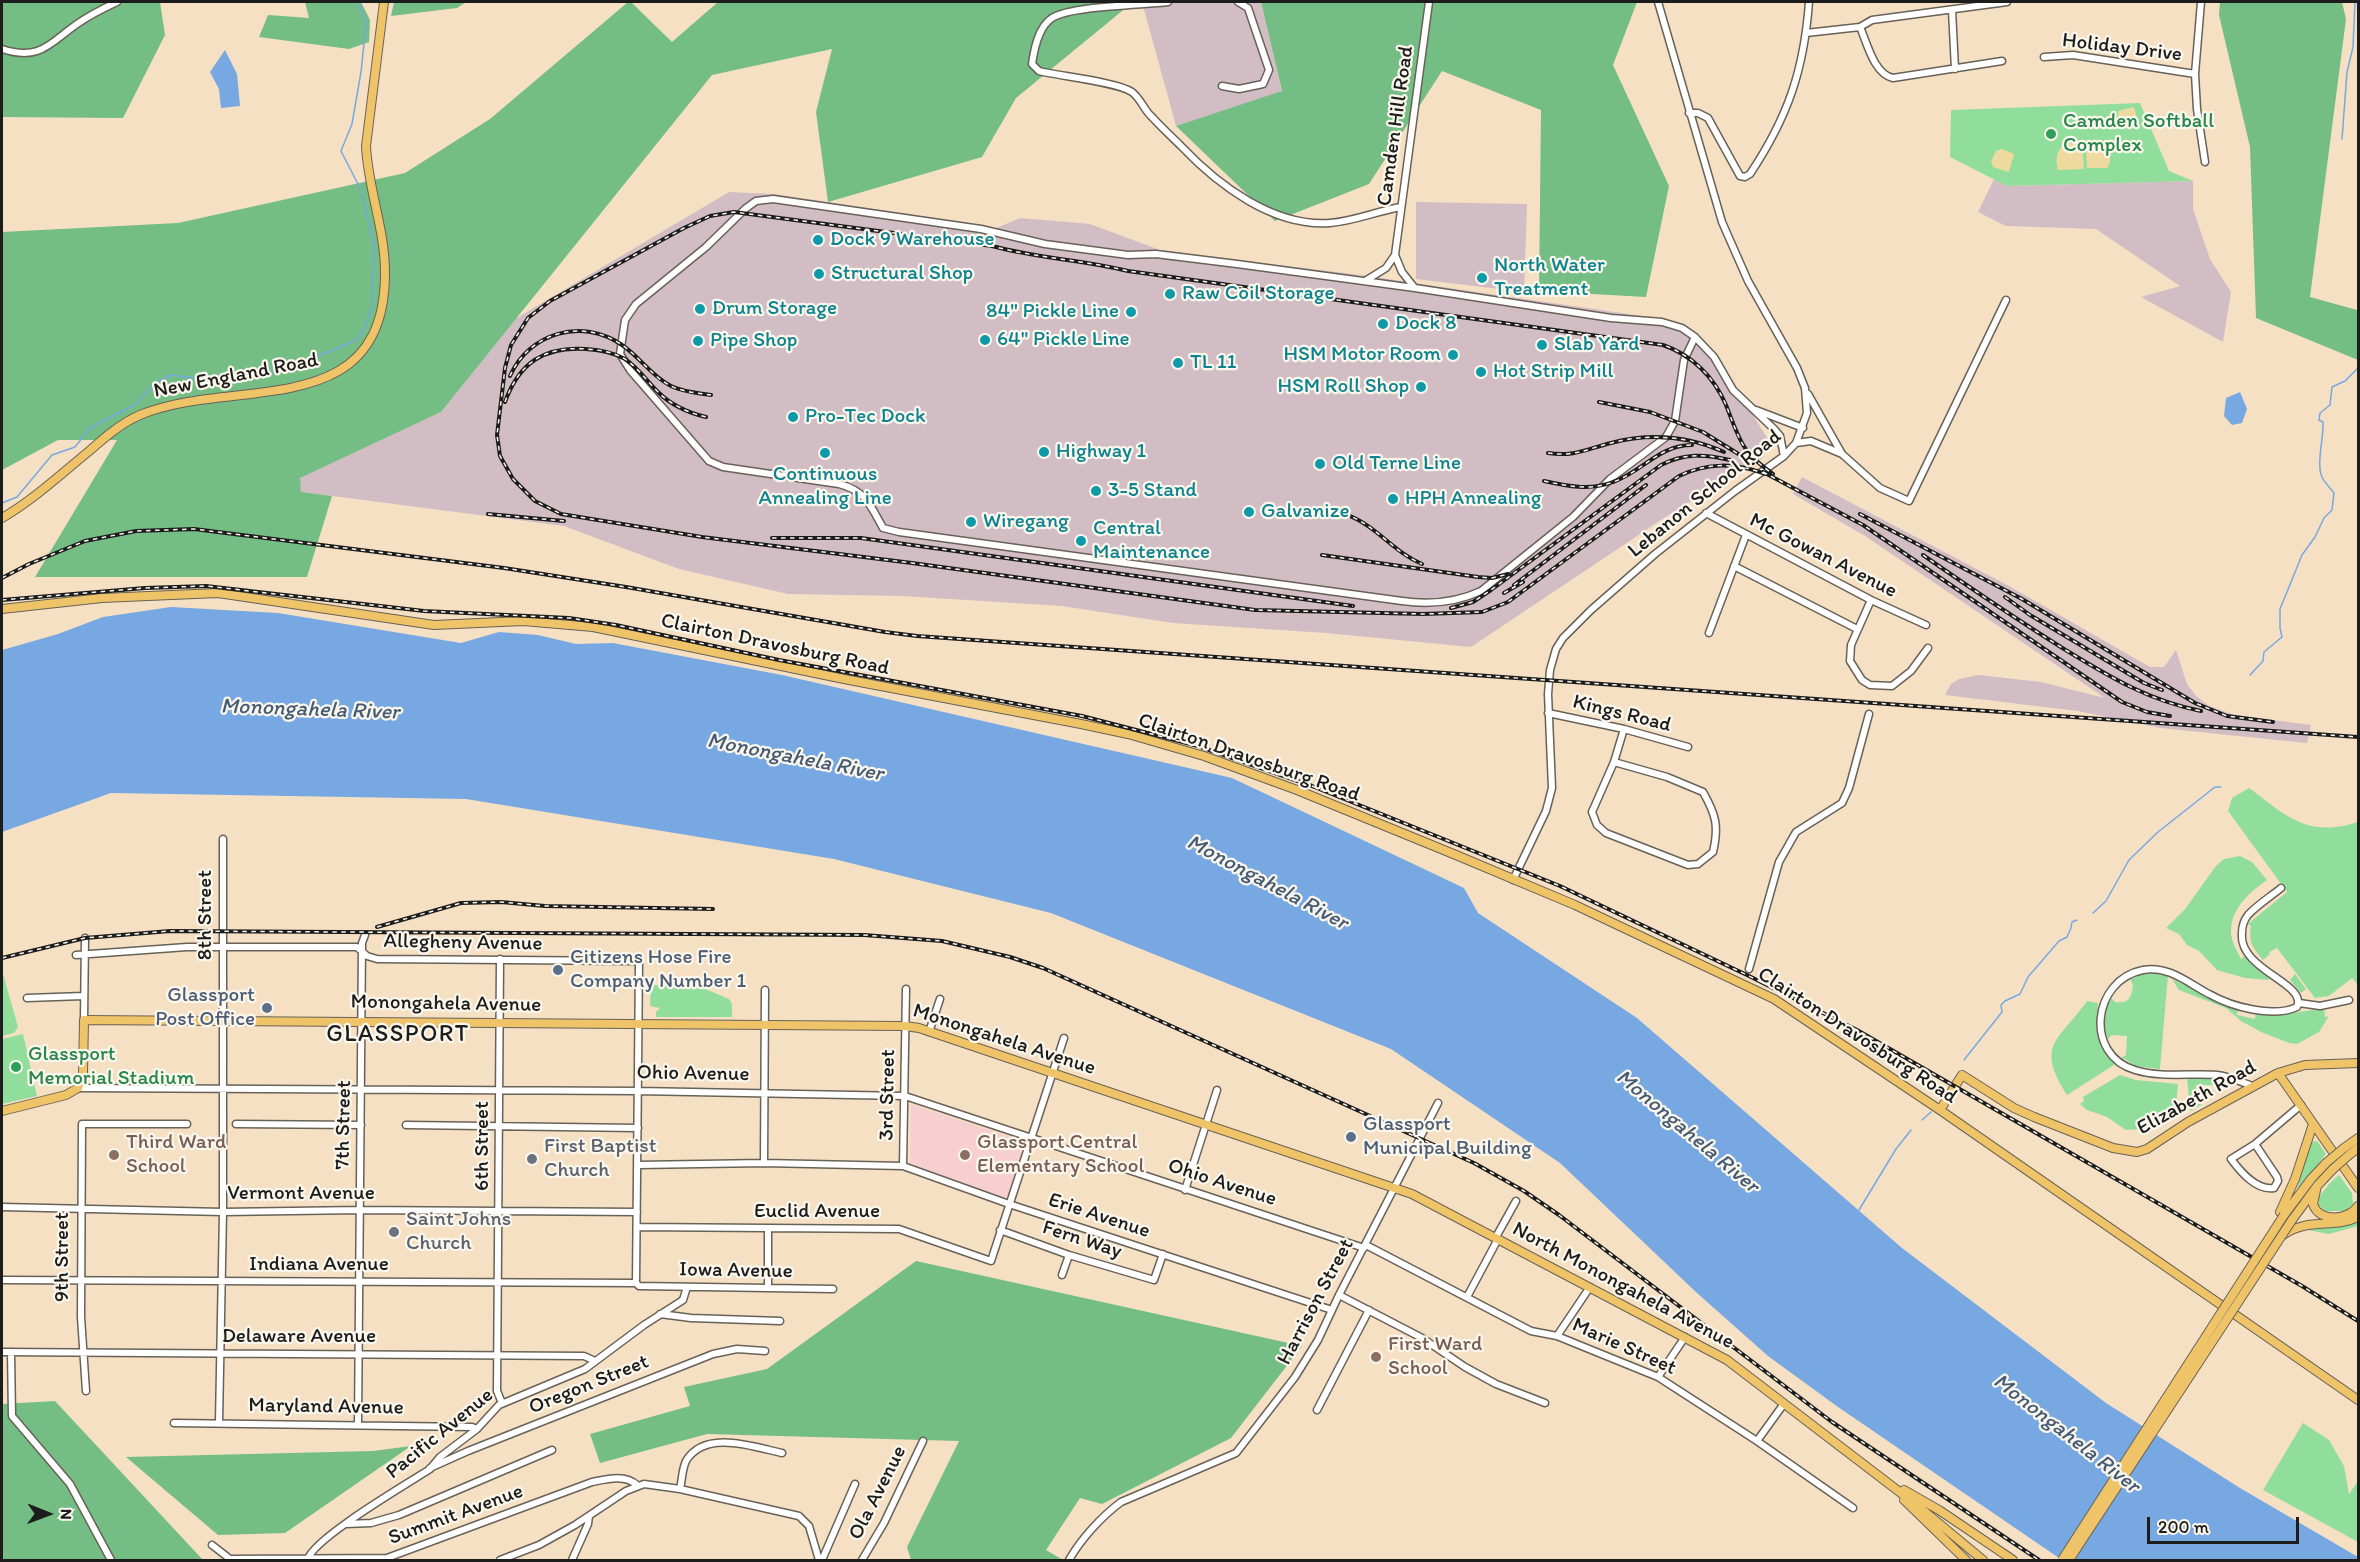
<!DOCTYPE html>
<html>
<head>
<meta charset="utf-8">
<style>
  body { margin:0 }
  #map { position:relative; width:2360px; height:1562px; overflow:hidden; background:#f5e0c4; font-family:Itim,sans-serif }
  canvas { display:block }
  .frame { position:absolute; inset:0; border:3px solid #1c1c1c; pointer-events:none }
  .north { position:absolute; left:18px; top:1484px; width:60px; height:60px; -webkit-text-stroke:4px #fbf7ec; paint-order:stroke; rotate:91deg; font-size:16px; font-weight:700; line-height:24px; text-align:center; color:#1c1c1c }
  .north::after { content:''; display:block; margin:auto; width:21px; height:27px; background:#1c1c1c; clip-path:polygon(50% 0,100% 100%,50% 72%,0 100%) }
  .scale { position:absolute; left:2147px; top:1517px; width:152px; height:27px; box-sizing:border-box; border:3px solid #1c1c1c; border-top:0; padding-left:8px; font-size:18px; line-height:21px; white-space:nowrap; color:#1c1c1c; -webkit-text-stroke:4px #fbf7ec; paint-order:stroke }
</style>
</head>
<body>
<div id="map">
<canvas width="2360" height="1562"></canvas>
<div class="frame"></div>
<div class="north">N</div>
<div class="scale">200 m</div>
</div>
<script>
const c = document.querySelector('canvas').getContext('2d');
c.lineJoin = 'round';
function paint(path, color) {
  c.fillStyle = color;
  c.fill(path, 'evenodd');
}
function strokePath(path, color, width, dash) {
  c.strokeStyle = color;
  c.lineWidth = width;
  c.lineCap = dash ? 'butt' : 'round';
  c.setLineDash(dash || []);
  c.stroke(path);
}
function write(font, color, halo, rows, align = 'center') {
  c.font = font + ' Itim,sans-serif';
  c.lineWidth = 4.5;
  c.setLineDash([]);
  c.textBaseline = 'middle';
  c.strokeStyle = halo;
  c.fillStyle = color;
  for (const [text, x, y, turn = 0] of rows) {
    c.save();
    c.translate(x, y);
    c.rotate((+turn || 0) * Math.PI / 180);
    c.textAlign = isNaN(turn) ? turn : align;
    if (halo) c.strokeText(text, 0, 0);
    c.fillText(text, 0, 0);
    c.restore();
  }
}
paint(new Path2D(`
  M911 1104 1022 1141 1025 1144 1008 1196 1002 1197 910 1166Z`), '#f7cfd0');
paint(new Path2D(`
  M1142 2H1261L1282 92 1176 126Z
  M1994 179 2007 186 2193 181V209L2210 259 2231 292 2223 342 2141 297 2180 286 2096 229 2006 226 1978 212Z
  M729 192 774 194 963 222 994 229 1020 218 1090 224 1160 250 1360 275 1663 319 1678 322 1691 329 1713 351 1769 441 1764 457 1667 516 1471 647 1326 633 1173 623 1062 606 903 596 788 594 679 569 564 526 301 492 299 478 441 412 515 319Z
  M1416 202 1527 204 1524 292 1416 279Z
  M1802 477 2009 586 2150 667H2164L2176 650 2187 684 2196 696 2209 706 2235 715 2311 725 2307 743 2160 728 2078 711 1945 695 1951 684 1959 679 1979 675 2041 682 2105 698 1865 536 1793 494Z`), '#d2bdc5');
paint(new Path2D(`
  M2140 103 2169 171 2193 181 2007 186 1950 157 1951 110Z
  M2249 788C2288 817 2307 838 2358 822V985L2352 978 2329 996 2315 998 2277 948 2269 952 2270 954 2263 960C2253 948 2248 942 2251 926L2248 924 2287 892 2228 811 2232 798Z
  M2240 856 2252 862 2267 880C2245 895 2223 917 2234 945 2236 950 2239 954 2241 959L2245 956 2250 963 2270 978 2268 980 2245 978 2217 970 2199 951 2187 945 2179 934 2166 928 2185 909 2216 866 2224 859Z
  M2144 973 2168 975 2160 1069 2134 1066 2124 1058 2122 1060 2121 1058 2126 1055 2127 1036 2112 1035 2108 1039C2102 1025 2103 1012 2111 998L2115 1002C2130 1004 2131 997 2133 985L2130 979Z
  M3 974 18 1027 14 1033 2 1036V975Z
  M2295 974 2306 989 2301 993 2290 980Z
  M2172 979 2215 1000 2238 1009 2237 1015 2255 1019 2256 1011 2287 1014 2324 1008 2325 1017 2329 1016 2319 1032 2297 1044 2289 1043 2261 1032 2241 1021 2226 1008 2179 990Z
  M651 985 698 986 729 999 732 1004V1017H656V1012L660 1008 650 1006Z
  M2087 1001 2098 1003C2094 1036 2095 1041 2117 1063L2067 1095C2035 1044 2058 1042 2087 1001Z
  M23 1034 37 1096 2 1104V1039Z
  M2120 1075 2136 1080 2178 1084 2175 1116 2146 1129 2126 1130 2107 1117 2087 1110 2080 1104 2084 1101 2083 1097Z
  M2187 1077 2214 1078V1085H2196L2195 1099 2202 1100 2201 1105 2190 1111Z
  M2317 1141 2326 1154 2297 1191 2310 1142Z
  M2339 1175 2352 1193 2353 1204 2345 1211H2325L2319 1205 2318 1198 2330 1183Z
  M2358 1221V1226L2329 1234 2308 1230 2345 1226Z
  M2303 1423 2329 1440 2344 1466 2349 1494 2358 1481V1542L2263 1490Z`), '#91de9c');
paint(new Path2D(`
  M2 2H160L165 35 123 118 2 117Z
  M305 2H361L370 20 369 42 349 49 259 37 268 15 309 18Z
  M394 2H466L457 8 391 16Z
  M628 2H631L672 42 718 2H1133L1016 98 982 157 828 202 816 112 832 49 712 75 441 412 300 478 301 492 332 496 307 577H35L117 440H58L2 470V232L178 223 405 173 490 119Z
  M1261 2H1637L1613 65 1669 186 1646 297 1539 291 1541 110 1442 71 1369 184 1275 221 1176 126 1282 91Z
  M2220 2H2342L2346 19 2310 297 2357 310 2358 307V360L2256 318 2250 147 2219 15Z
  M916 1261 1302 1346 1231 1438 1102 1504 1080 1498 1046 1550 1063 1560H911L907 1547 959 1441 707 1434 600 1463 590 1434 690 1406 684 1387 767 1369Z
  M55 1401 203 1560H2V1404Z
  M411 1446 285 1533 218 1535 126 1457 373 1451Z`), '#74bd84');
paint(new Path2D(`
  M2134 107 2138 123 2129 128 2123 127 2118 119V111Z
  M2073 143 2081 146 2083 153 2084 169 2058 170C2054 156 2058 144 2073 143Z
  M2098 144C2109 147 2114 158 2107 168H2087L2086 152 2089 146Z
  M2002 149 2014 154 2009 172 1993 167 1991 162 1996 151Z`), '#eeda9e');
paint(new Path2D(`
  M225 50 237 74 240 106 221 108 219 89 210 72Z
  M2240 392 2247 409 2242 423 2232 425 2224 416 2226 398Z
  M171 607 278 613 461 643 499 632 538 635 576 644 613 643 782 675 1232 778 1464 888 1478 913 1637 1018 1902 1248 2106 1403 2240 1488 2358 1557V1560H2062L1838 1407 1768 1356 1697 1293 1560 1163 1391 1049 1051 913 834 859 466 799 111 793 2 832V650L58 634 103 617Z`), '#77a8e2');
strokePath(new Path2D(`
  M2342 139 2347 72 2353 47 2355 2
  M2 503 17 497 52 455 75 447 90 428 134 405 154 384 171 375 198 379 232 374 262 376 336 349 357 339 365 327 372 308 374 246 361 190 341 151 352 124 361 72 366 24 357 2
  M2250 675 2263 661 2264 652 2282 637 2280 628V609L2302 555 2315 537 2324 518 2332 510 2334 493C2330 488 2325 483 2322 477 2316 464 2324 437 2323 422L2319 420 2320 413 2330 405 2332 387 2345 381 2358 368
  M2093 913 2106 901 2129 860 2158 832 2215 787H2221
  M1964 1060 2002 1012 2001 1005 2005 1001 2020 994 2028 977 2059 941 2067 937 2071 928 2072 922 2077 920
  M1922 1120 1931 1112
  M1859 1210 1896 1149 1911 1130`), '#77a8e2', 1.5);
const minor = new Path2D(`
  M1168 2C1142 5 1070 6 1052 18 1038 27 1034 50 1032 64L1039 71C1059 76 1118 82 1132 92 1141 99 1144 110 1152 117 1161 127 1171 136 1181 146 1218 185 1273 227 1330 223 1355 221 1377 211 1401 207
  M2201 2 2195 74 2197 109 2205 162
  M1952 10 1955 69
  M1860 27C1867 43 1874 74 1893 78L2002 61
  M1806 33 1860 27 1872 20 2007 2
  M2 49C42 62 51 41 80 22 92 14 104 8 117 2
  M2044 57 2073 55 2195 74
  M1222 86 1239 89 1263 84 1269 70 1248 8 1238 2
  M1689 113H1698L1708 118 1740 176 1745 177 1750 174C1788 117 1804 70 1809 2
  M773 199 981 229 1045 244 1128 255 1156 254 1237 264 1415 288 1611 318 1662 322 1682 328 1695 337 1684 360 1675 421 1666 437 1610 479 1573 517 1481 591C1455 603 1430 605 1402 601L899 532 883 528C870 505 866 491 839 484L723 467 709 461 630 370 620 354 625 320 636 304 706 247 745 209 756 201Z
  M1395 255 1402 272 1414 287
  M1365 281 1386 268 1395 255 1429 2
  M1695 337 1714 357 1733 390 1774 429 1780 436 1784 456
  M1808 394 1842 454 1880 488 1909 501 2006 300
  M1756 410 1803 428
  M1796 443 1811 441 1842 454
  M1706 513 1871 600 1926 625
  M1734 566 1857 629
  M1871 600 1851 645 1850 661 1862 680 1870 685 1892 686 1911 671 1928 648
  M1709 633 1746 535
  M1548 713 1624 729 1688 747
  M1614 762 1667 777 1703 792C1716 815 1719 826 1713 852L1698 864 1688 865 1606 833 1597 825 1592 812Z
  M1614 762 1624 729
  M1513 880 1546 811 1552 788 1548 694 1550 670 1556 649 1563 638 1591 610 1655 554 1735 491 1784 456 1796 443 1807 413 1805 388 1797 368 1748 281 1722 222 1658 2
  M76 955 187 947H357L367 956 377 959 639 961 636 1283 639 1286 833 1289
  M500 959 497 1391 502 1403
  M1749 969 1779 862 1796 832 1842 803 1849 788 1869 714
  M27 998 83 996
  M2299 1003 2320 1006 2349 1000
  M84 1020 85 938
  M929 1032 940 999
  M2252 1086C2241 1082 2229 1076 2217 1075 2191 1073 2161 1078 2135 1070 2084 1055 2092 980 2143 970 2168 965 2188 983 2209 994 2232 1007 2273 1018 2297 1007 2308 983 2238 970 2242 933 2242 927 2244 920 2248 915 2257 905 2270 897 2281 888
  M78 1088 638 1091 905 1096 1364 1248
  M236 1124 361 1125
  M406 1125 638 1128
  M2255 1144 2277 1177 2278 1181 2274 1188C2256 1191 2240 1171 2231 1159L2255 1144 2301 1105
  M764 1163 765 990
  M638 1165 764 1163 903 1166 1009 1204 1332 1310
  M903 1166 906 989
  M1185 1190 1217 1090
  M2 1207 223 1212 360 1210 637 1212
  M637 1227 899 1229 991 1261 1064 1038
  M1000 1230 1069 1255 1154 1280 1163 1254
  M1496 1237 1516 1201
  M1366 1245 1531 1331 1557 1336 1658 1377 1757 1441 1853 1508
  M1062 1275 1069 1255
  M2 1280 636 1283
  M768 1288V1228
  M1339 1295 1422 1338 1465 1367 1496 1384 1545 1403
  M1467 1297 1498 1239
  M660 1314 691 1318 780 1321
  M1557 1336 1590 1287
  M2 1352 584 1356 595 1361
  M11 1352 12 1416 70 1484 111 1560
  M1658 1377 1685 1337
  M86 1391 81 1317 82 1124H187
  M1317 1410 1369 1310
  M219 1422 223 1212V839
  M174 1423 472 1427 477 1429
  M358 1424 362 943 365 935
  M1757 1441 1783 1405
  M430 1468 468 1451 713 1354 737 1349 765 1351
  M680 1489C682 1481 682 1469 686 1461 705 1429 754 1447 782 1453
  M346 1524 371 1523 399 1515 552 1450
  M212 1545 230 1559 387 1558 592 1482C607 1479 625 1474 637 1485
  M308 1559C314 1538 407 1484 430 1469L440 1457 477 1429 499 1405 585 1369 644 1325 683 1300 687 1287
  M500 1560 539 1545 575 1525 626 1491 644 1484 680 1489 799 1516 809 1526 819 1560
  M572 1560 588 1524 589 1516
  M822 1560 855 1484
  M862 1560 884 1523 923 1441
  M1069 1560C1081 1539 1101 1517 1121 1502L1236 1453 1295 1377 1318 1340 1339 1295 1438 1103`);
const major = new Path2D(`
  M2 518C33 500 60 475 88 452 104 438 121 423 140 415 233 376 386 425 385 272 385 229 368 189 366 146L384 2
  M2 609 102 598 218 593 434 625 523 621 593 627 844 679 1081 724 1128 734 1204 756 1297 790 1456 855 1575 905 1774 999 1940 1110 2358 1400
  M2278 1073 2358 1188
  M1940 1110 1962 1075 2014 1108 2034 1117 2113 1148 2137 1152 2147 1149 2188 1122 2278 1073 2305 1065 2358 1063
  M2 1111 66 1095 78 1088 83 1073 84 1020 905 1026 919 1028 1412 1194 1727 1360 1918 1506 1983 1560
  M2344 1148 2358 1138
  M2349 1155 2358 1148
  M2317 1186 2313 1204C2319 1223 2349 1220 2358 1206
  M2280 1212 2295 1179 2313 1124
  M2284 1215 2311 1179 2326 1163
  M2292 1220 2317 1186 2333 1169
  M2283 1235C2308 1217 2334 1229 2358 1217
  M1904 1490 1939 1510 2013 1560
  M1904 1500 1966 1560`);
strokePath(minor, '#686157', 9);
strokePath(major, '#686157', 10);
strokePath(minor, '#fff', 6);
strokePath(major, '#efc469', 8);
const rail = new Path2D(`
  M510 376C529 333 582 317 622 345 640 357 651 376 671 386 683 392 698 393 711 395
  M505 402C519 363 544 346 586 349 600 350 613 352 625 359 638 368 647 381 658 392 671 405 689 413 706 417
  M1599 402 1650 412 1703 432 1753 463
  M1548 453C1574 457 1587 449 1611 443 1649 433 1688 436 1724 452
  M1763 472 1863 525 2122 702 2147 712 2170 716
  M1766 474C1735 463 1708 462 1679 476L1508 602 1482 612 1423 614 1255 610 912 563 702 537 561 514 535 501 513 479 500 456 497 435 505 368 511 345 528 318 550 301 684 228 710 216 734 212 992 246C1036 258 1083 260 1128 271L1663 345C1692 355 1714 377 1726 405 1732 420 1737 436 1745 448 1753 459 1763 467 1773 474
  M1544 481C1567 486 1590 491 1613 482 1642 472 1659 445 1692 445
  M1327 511C1335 512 1343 513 1350 516 1377 527 1395 553 1422 564
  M488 514 564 521
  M1860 514 2022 599 2195 703 2227 716 2273 722
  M772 538H861L1353 606
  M1322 555 1478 577 1492 578 1508 574
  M1923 555C1969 587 2016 619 2064 649 2110 677 2147 700 2201 711
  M2 578 29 564 85 541 136 531 194 529 504 568 626 587 885 632 917 636 2358 737
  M1514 585 1646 485
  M1504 593 1523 582
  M2005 597 2030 615 2144 683 2162 690
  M2 600 145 588 206 586 424 611 569 618 616 625 779 660 1082 716 1198 746 1312 786 1560 886 1749 976 1857 1030 2302 1286 2358 1321
  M1451 608 1473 602 1491 590 1661 465C1684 453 1705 454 1730 460
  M377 927 461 903 501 902 545 906 713 909
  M2 958 85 938 170 931 864 935 942 941 1010 957 1043 968 1474 1163 1524 1191 1559 1215 1832 1422 2039 1560`);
strokePath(rail, '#1c1c1c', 4);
strokePath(rail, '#fbf7ec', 1.5, [4.5]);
const majorBridge = new Path2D(`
  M2326 1163 2344 1148
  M2333 1169 2349 1155
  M2062 1560 2284 1215
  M2069 1560 2292 1220`);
strokePath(majorBridge, '#686157', 10, []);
strokePath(majorBridge, '#efc469', 8);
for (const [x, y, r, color] of [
  [2051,134,6,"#2e9e5b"],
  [818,240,6,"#0f9aa8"],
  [819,274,6,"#0f9aa8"],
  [1482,278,6,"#0f9aa8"],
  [1170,294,6,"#0f9aa8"],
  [700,309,6,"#0f9aa8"],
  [1131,312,6,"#0f9aa8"],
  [1383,324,6,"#0f9aa8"],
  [985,340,6,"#0f9aa8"],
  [698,341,6,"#0f9aa8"],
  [1542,345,6,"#0f9aa8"],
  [1453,355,6,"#0f9aa8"],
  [1178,363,6,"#0f9aa8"],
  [1481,372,6,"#0f9aa8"],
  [1421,387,6,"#0f9aa8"],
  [793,417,6,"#0f9aa8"],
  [1044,452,6,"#0f9aa8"],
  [825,453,6,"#0f9aa8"],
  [1320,464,6,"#0f9aa8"],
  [1096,491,6,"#0f9aa8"],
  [1393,499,6,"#0f9aa8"],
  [1249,512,6,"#0f9aa8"],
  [971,522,6,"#0f9aa8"],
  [1081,541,6,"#0f9aa8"],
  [558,970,6,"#5c6f8a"],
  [267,1008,6,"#5c6f8a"],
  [16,1067,6,"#2e9e5b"],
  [1351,1137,6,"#5c6f8a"],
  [114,1155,6,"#8d6e63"],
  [965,1155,6,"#8d6e63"],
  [532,1159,6,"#6b7280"],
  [394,1232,6,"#6b7280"],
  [1376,1357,6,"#8d6e63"]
]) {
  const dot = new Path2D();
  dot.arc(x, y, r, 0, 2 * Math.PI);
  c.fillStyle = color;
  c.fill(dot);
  strokePath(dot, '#fbf7ec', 2);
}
write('21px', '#1c1c1c', '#fbf7ec', [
  ["Holiday Drive",2122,48,7],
  ["Camden Hill Road",1396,126,-82],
  ["New England Road",236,376,-11],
  ["Lebanon School Road",1705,494,-39],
  ["Mc Gowan Avenue",1823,556,27],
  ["Clairton Dravosburg Road",775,645,12],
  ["Kings Road",1622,714,14],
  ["Clairton Dravosburg Road",1249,758,19],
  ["8th Street",206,915,-90],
  ["Allegheny Avenue",463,943,1],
  ["Monongahela Avenue",446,1004,1],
  ["Clairton Dravosburg Road",1857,1036,33],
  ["Monongahela Avenue",1004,1040,18],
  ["Ohio Avenue",693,1074,1],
  ["3rd Street",888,1095,-89],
  ["Elizabeth Road",2197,1098,-29],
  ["7th Street",344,1125,-89],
  ["6th Street",483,1146,-90],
  ["Ohio Avenue",1222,1183,18],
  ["Vermont Avenue",301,1194],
  ["Euclid Avenue",817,1212],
  ["Erie Avenue",1099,1216,18],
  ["Fern Way",1082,1240,18],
  ["9th Street",63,1257,-90],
  ["Indiana Avenue",319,1265],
  ["Iowa Avenue",736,1271,1],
  ["North Monongahela Avenue",1623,1286,28],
  ["Harrison Street",1316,1302,-62],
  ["Delaware Avenue",299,1337],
  ["Marie Street",1624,1347,24],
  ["Oregon Street",589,1385,-22],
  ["Maryland Avenue",326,1407,1],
  ["Pacific Avenue",440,1434,-39],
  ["Ola Avenue",878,1493,-63],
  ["Summit Avenue",456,1515,-20]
]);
write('21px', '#27864d', '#fbf7ec', [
  ["Camden Softball",2063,122],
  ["Complex",2063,146],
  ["Glassport",28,1055],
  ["Memorial Stadium",28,1079]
], 'left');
write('21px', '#0d838f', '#fbf7ec', [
  ["Dock 9 Warehouse",830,240],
  ["North Water",1494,266],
  ["Treatment",1494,290],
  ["Structural Shop",831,274],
  ["Raw Coil Storage",1182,294],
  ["Drum Storage",712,309],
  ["84\" Pickle Line",1119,312,"right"],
  ["Dock 8",1395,324],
  ["64\" Pickle Line",997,340],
  ["Pipe Shop",710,341],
  ["Slab Yard",1554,345],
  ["HSM Motor Room",1441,355,"right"],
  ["TL 11",1190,363],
  ["Hot Strip Mill",1493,372],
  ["HSM Roll Shop",1409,387,"right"],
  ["Pro-Tec Dock",805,417],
  ["Highway 1",1056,452],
  ["Old Terne Line",1332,464],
  ["Continuous",825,475,"center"],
  ["Annealing Line",825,499,"center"],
  ["3-5 Stand",1108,491],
  ["HPH Annealing",1405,499],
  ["Galvanize",1261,512],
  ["Wiregang",983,522],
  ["Central",1093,529],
  ["Maintenance",1093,553]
], 'left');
write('21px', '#4e5e75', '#fbf7ec', [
  ["Citizens Hose Fire",570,958],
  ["Company Number 1",570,982],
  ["Glassport",255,996,"right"],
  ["Post Office",255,1020,"right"],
  ["Glassport",1363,1125],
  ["Municipal Building",1363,1149]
], 'left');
write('21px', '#785e54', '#fbf7ec', [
  ["Third Ward",126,1143],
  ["School",126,1167],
  ["Glassport Central",977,1143],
  ["Elementary School",977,1167],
  ["First Ward",1388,1345],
  ["School",1388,1369]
], 'left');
write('21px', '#5b616d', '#fbf7ec', [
  ["First Baptist",544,1147],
  ["Church",544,1171],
  ["Saint Johns",406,1220],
  ["Church",406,1244]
], 'left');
write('italic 22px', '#455b75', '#fbf7ec', [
  ["Monongahela River",310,710,2],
  ["Monongahela River",795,758,11],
  ["Monongahela River",1267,883,28],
  ["Monongahela River",1687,1132,40],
  ["Monongahela River",2066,1434,38]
]);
c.letterSpacing = '1.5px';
write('24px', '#1c1c1c', '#fbf7ec', [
  ["GLASSPORT",398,1035]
]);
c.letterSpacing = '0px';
</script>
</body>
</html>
